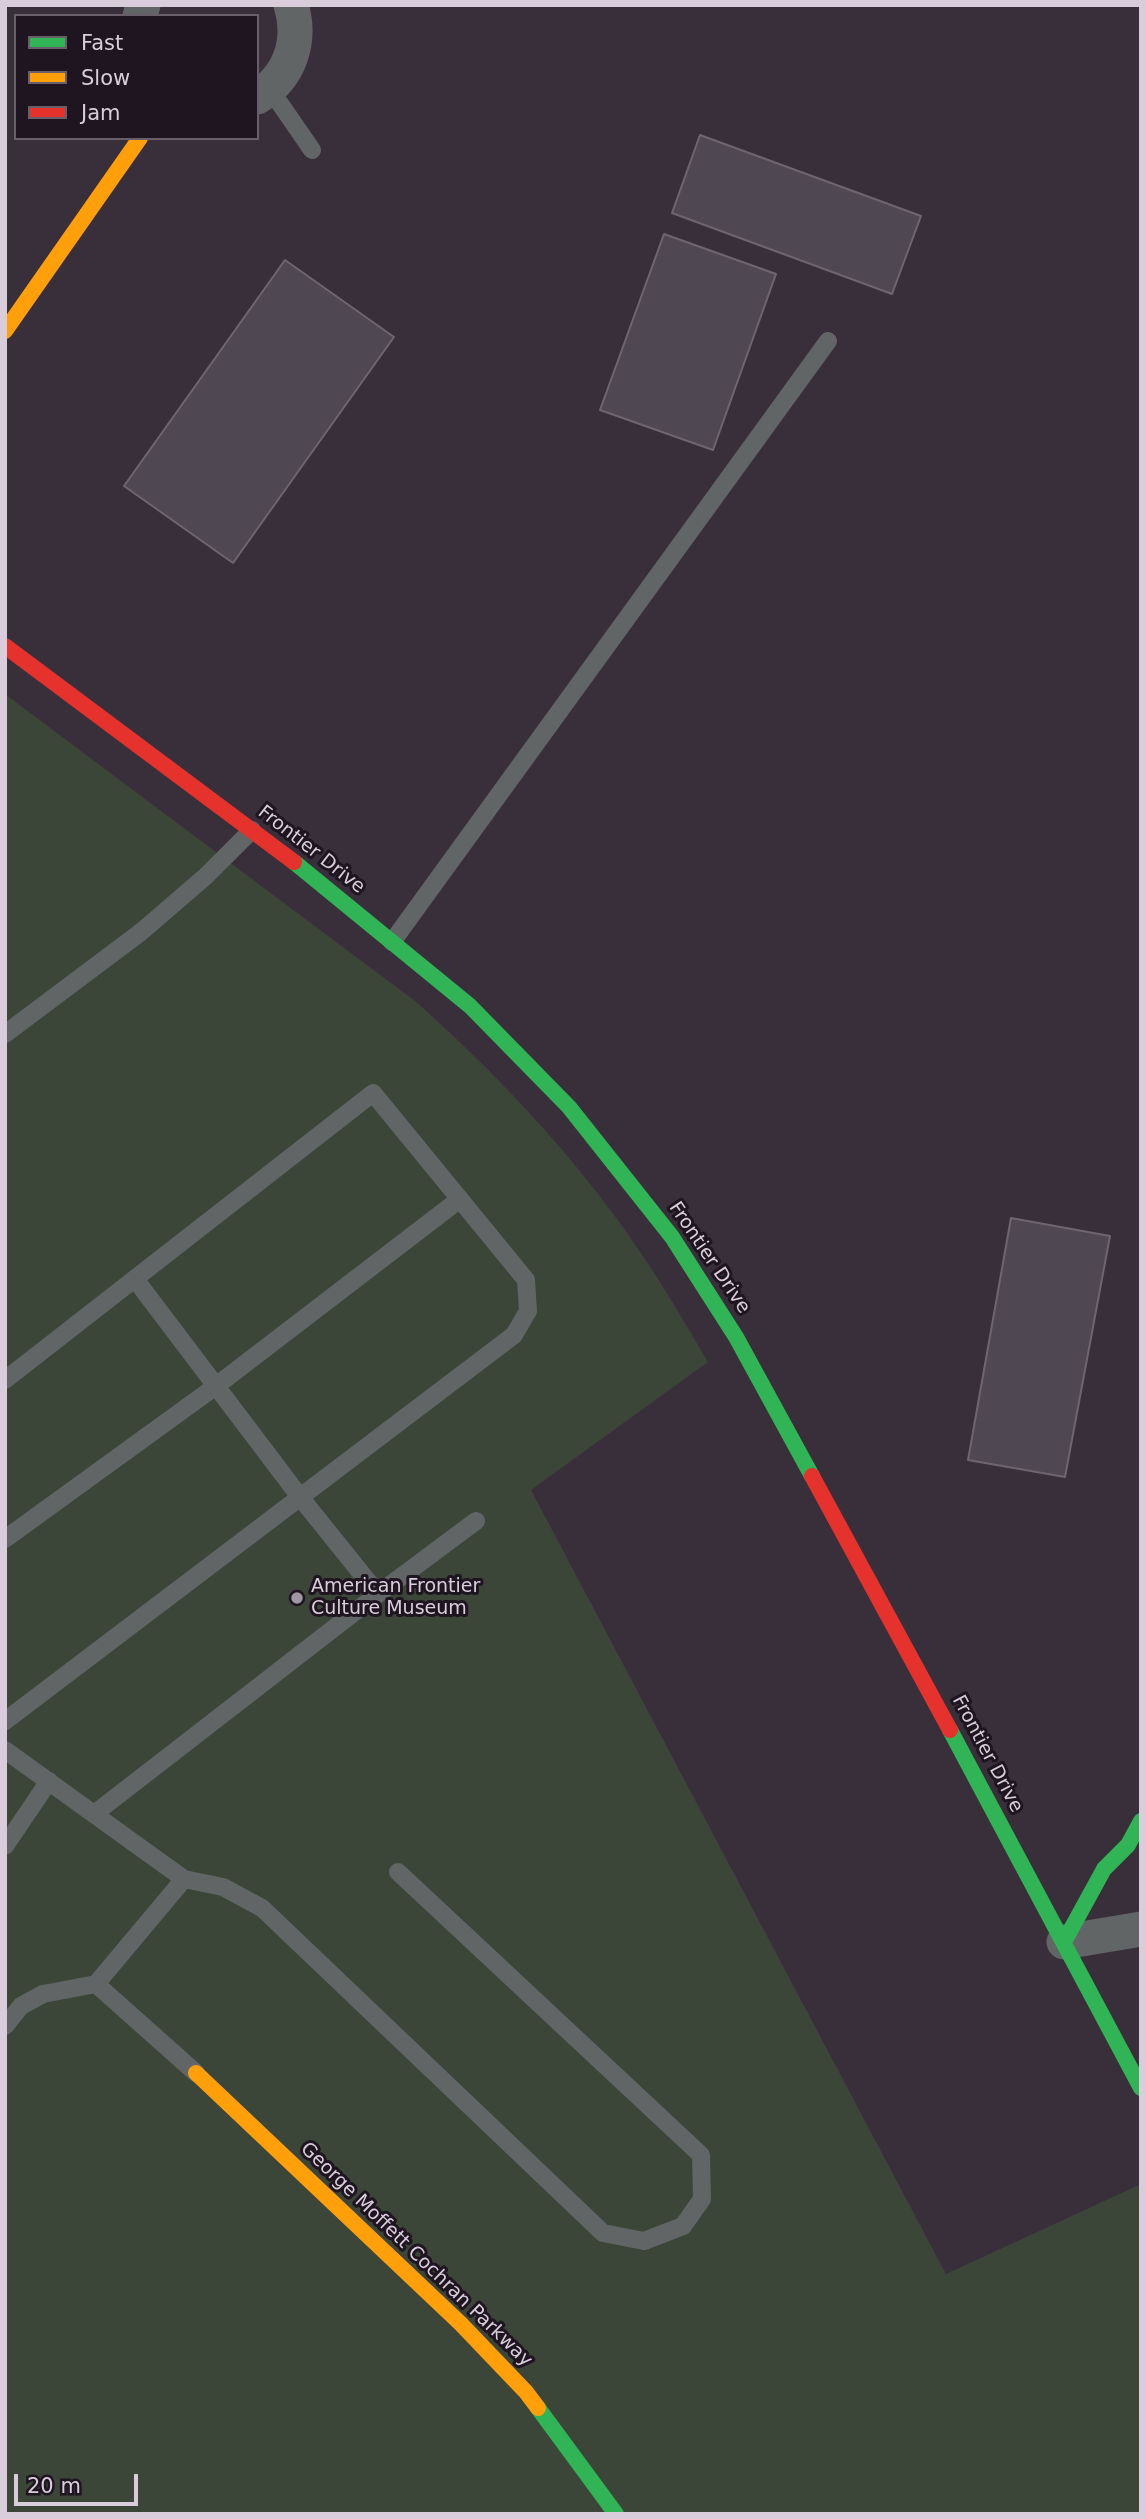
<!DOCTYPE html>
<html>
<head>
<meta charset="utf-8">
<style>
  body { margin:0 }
  #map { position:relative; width:1146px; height:2519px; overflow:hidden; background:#382f3b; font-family:"DejaVu Sans",sans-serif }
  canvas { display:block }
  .frame { position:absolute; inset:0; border:7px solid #d9cddc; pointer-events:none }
  .legend { position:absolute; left:14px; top:14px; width:245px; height:126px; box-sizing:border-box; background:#1e1520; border:2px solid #695f6b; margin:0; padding:9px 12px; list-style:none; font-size:21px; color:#d9cddc }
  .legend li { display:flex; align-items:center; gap:14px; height:35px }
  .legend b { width:35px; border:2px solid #695f6b }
  .scale { position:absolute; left:14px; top:2474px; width:124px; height:32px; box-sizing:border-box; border:4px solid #d9cddc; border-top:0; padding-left:9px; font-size:21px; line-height:24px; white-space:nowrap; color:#d9cddc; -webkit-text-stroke:5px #1e1520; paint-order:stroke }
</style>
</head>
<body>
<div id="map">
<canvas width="1146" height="2519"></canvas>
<div class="frame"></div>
<ul class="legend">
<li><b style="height:9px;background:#30b455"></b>Fast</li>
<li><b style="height:9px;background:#ff9f0a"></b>Slow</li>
<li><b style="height:9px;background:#e5322d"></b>Jam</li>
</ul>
<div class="scale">20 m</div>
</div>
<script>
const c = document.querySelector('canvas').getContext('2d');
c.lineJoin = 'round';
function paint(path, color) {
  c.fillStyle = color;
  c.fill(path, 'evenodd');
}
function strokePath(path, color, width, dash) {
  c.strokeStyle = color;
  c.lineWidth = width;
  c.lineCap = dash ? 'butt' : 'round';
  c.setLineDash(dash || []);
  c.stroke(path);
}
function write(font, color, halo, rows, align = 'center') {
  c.font = font + ' "DejaVu Sans",sans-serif';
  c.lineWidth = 6;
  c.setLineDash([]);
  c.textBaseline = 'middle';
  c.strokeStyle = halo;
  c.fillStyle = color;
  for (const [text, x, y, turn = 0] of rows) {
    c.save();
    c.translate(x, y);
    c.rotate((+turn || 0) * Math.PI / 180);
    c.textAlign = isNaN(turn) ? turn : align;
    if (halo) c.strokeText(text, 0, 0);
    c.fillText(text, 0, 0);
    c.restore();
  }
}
paint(new Path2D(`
  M5 694 415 1001C492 1069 565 1146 625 1230 655 1272 682 1317 708 1362L531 1490 946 2274 1141 2184V2514H5Z`), '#3b4538');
const building = new Path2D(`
  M700 135 921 216 892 294 672 213Z
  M664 234 776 274 713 450 600 410Z
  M285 260 394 337 233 563 124 486Z
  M1011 1218 1110 1236 1065 1477 968 1460Z`);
paint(building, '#4f4752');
strokePath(building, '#6e6570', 2);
strokePath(new Path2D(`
  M269 90 281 105 312 150
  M392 942 828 341
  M5 1034 141 932 206 876 252 830
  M5 1380 373 1093 526 1280 528 1311 514 1335 5 1721
  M5 1539 216 1386 460 1199
  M378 1594 476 1521
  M5 1750 184 1879 96 1984 43 1994 21 2006 5 2026
  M94 1814 378 1594 300 1497 135 1279
  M5 1846 49 1781
  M184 1879 223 1887 262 1908 603 2233 644 2241 683 2226 702 2199 701 2155 398 1872
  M96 1984 196 2073`), '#616566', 18);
strokePath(new Path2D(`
  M140 16 143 5
  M257 97C290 77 302 41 291 5
  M1064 1942 1141 1929`), '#616566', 35);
strokePath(new Path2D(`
  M294 862 470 1006 569 1107 672 1237 736 1337 812 1476
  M950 1730 1141 2088
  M1064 1942 1104 1869 1128 1845 1141 1821
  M538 2408 616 2514`), '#30b455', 16);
strokePath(new Path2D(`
  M5 331 140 138
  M196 2073 461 2324 526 2392 538 2408`), '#ff9f0a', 16);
strokePath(new Path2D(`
  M5 646 294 862
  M812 1476 950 1730`), '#e5322d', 16);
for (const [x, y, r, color] of [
  [297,1598,7,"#a196a4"]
]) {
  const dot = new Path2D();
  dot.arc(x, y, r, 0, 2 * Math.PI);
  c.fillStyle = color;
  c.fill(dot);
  strokePath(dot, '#1e1520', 2.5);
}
write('19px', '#d9cddc', '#1e1520', [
  ["Frontier Drive",311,850,38],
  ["Frontier Drive",709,1258,56],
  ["Frontier Drive",987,1754,62],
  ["George Moffett Cochran Parkway",416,2255,44]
]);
write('19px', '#d9cddc', '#1e1520', [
  ["American Frontier",311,1587],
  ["Culture Museum",311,1609]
], 'left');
</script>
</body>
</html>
